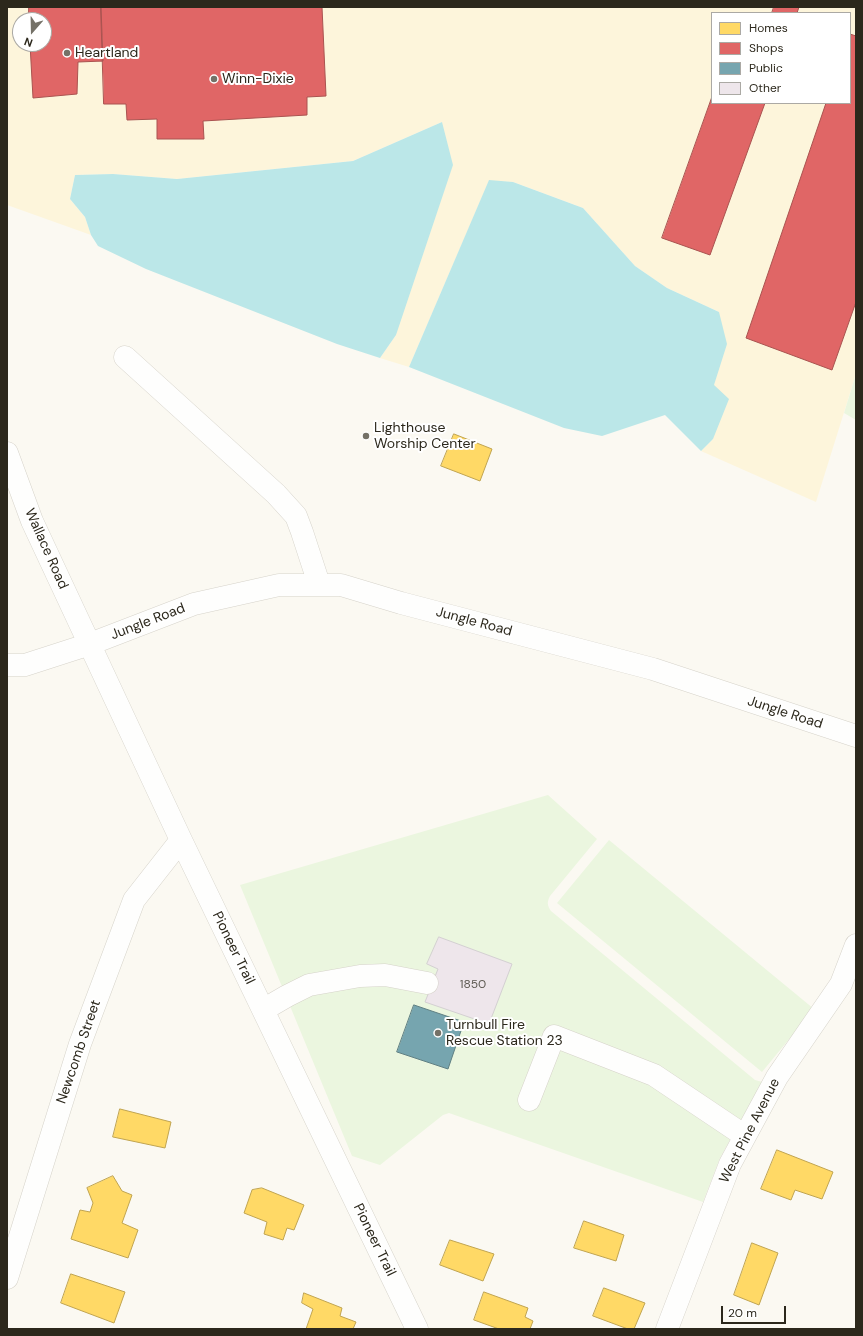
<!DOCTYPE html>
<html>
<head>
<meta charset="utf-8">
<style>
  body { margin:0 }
  #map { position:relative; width:863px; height:1336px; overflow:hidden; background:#fbf9f2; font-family:"DM Sans",sans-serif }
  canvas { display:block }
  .frame { position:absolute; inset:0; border:8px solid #2c281c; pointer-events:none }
  .legend { position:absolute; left:711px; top:12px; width:140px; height:92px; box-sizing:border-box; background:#fff; border:1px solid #aba9a4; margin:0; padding:5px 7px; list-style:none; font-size:12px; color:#2c281c }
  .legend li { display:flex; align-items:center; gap:8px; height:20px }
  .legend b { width:20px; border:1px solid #aba9a4 }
  .north { position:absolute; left:12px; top:12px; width:40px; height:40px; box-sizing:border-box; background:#fff; border:1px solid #aba9a4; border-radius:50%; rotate:200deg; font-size:11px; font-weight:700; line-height:16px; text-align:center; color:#2c281c }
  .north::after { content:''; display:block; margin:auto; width:14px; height:18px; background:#747167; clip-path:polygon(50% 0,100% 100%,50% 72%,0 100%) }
  .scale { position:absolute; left:721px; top:1306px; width:65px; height:18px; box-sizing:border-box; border:2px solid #2c281c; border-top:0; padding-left:5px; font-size:12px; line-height:14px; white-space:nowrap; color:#2c281c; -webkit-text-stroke:3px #fff; paint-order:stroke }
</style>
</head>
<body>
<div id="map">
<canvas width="863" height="1336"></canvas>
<div class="frame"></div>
<ul class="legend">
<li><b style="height:11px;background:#ffd966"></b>Homes</li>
<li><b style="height:11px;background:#e06666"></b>Shops</li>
<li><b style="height:11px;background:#76a5af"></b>Public</li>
<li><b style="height:11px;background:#eee6eb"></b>Other</li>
</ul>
<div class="north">N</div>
<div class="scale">20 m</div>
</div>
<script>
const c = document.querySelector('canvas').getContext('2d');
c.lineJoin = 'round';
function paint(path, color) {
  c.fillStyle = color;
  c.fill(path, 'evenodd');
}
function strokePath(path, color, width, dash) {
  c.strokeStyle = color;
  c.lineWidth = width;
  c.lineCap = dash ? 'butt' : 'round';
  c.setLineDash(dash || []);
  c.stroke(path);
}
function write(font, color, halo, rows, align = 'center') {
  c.font = font + ' "DM Sans",sans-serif';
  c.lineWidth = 4;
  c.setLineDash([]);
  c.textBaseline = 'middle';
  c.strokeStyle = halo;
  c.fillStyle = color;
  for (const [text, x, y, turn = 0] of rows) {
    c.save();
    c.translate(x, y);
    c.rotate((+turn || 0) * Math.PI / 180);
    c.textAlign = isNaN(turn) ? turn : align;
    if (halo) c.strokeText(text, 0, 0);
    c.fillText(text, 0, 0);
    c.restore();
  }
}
paint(new Path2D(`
  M7 7H856V374L816 502 701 451 713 439 714 385 719 312 667 288 635 266 583 208 513 182 489 181 409 367 380 358 396 335 442 122 353 161 177 179 113 174 75 175 70 199 85 217 91 235 7 205ZM712 13H850V103H712ZM20 20H44V44H20Z`), '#fdf5db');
paint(new Path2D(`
  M856 374V420L844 413Z
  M548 795 597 839 550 896C547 902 547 905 551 911L755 1080 762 1082 720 1158 703 1202 449 1113 443 1115 380 1165 352 1156 240 885Z
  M609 840 814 1009 762 1072 557 903Z`), '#ebf6df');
paint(new Path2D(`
  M442 122 453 165 396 335 380 358 337 344 146 269 98 246 91 235 85 217 70 199 75 175 113 174 177 179 353 161Z
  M489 180 513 182 583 208 635 266 667 288 719 312 727 344 714 385 729 399 713 439 701 451 665 415 602 436 564 428 409 367Z`), '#bbe7e8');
const homes = new Path2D(`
  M454 434 492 449 480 481 441 466Z
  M120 1109 171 1122 165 1148 113 1137Z
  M777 1150 833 1172 822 1199 795 1190 791 1200 761 1189Z
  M113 1176 122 1191 132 1195 122 1223 138 1230 128 1258 71 1239 80 1210 90 1212 93 1203 87 1188Z
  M262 1188 304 1205 294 1230 287 1228 283 1240 264 1234 267 1222 244 1213 252 1190Z
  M584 1221 624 1235 616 1261 574 1248Z
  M450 1240 494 1254 483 1281 440 1265Z
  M752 1243 778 1253 759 1305 734 1295Z
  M71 1274 125 1292 114 1323 61 1303Z
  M604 1288 645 1303 634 1329H628L593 1316Z
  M484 1292 528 1308 525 1317 533 1321 530 1329H499L474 1320Z
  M304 1293 342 1308 340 1316 356 1322 353 1329H306L313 1309 302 1303Z`);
paint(homes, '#ffd966');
strokePath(homes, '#c0a450', 1);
const shops = new Path2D(`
  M29 7H101L103 61 78 62 77 94 33 98 30 44H44V20H29Z
  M101 7H322L326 96 307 97V115L203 121 204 139H157V119L127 120 126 104H104Z
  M774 7H799L797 13H772Z
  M850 34 856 36V302L832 370 746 338 826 103H850Z
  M712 97V103H765L710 255 662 238Z`);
paint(shops, '#e06666');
strokePath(shops, '#aa5350', 1);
const public = new Path2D(`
  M414 1005 464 1022 448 1069 397 1052Z`);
paint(public, '#76a5af');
strokePath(public, '#608083', 1);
const building = new Path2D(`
  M439 937 512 964 489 1024 425 1002 438 969 427 964Z`);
paint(building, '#eee6eb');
strokePath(building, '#d4d0d2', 1);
const minor = new Path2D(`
  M125 357 276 494 296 516 302 532 319 584
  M7 453 32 521 181 840 417 1329
  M7 665H25L90 644 194 604 279 585H341L401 603 653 669 856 736
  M263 1010 287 996 309 985 360 976 385 975 427 983
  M529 1100 554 1036 654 1075 745 1136
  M7 1278 80 1044 134 900 181 840
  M667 1329 730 1164 777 1077 841 984 856 945`);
strokePath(minor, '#d6d3ca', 23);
strokePath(minor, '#fefefd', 22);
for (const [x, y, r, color] of [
  [67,53,4,"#747167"],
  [214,79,4,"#747167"],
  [366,436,4,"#747167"],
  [438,1033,4,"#747167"]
]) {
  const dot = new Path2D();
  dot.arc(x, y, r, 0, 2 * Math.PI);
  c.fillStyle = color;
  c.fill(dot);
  strokePath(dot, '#fff', 1.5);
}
write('12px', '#5c5850', null, [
  ["1850",473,985]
]);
write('14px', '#2c281c', '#fff', [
  ["Heartland",75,53],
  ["Winn-Dixie",222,79],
  ["Lighthouse",374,428],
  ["Worship Center",374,444],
  ["Turnbull Fire",446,1025],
  ["Rescue Station 23",446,1041]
], 'left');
write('14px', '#2c281c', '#fff', [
  ["Wallace Road",46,549,66],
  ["Jungle Road",148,622,-21],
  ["Jungle Road",474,622,15],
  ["Jungle Road",785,713,18],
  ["Pioneer Trail",233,948,64],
  ["Newcomb Street",79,1052,-71],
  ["West Pine Avenue",750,1131,-63],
  ["Pioneer Trail",374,1240,64]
]);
</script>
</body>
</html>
